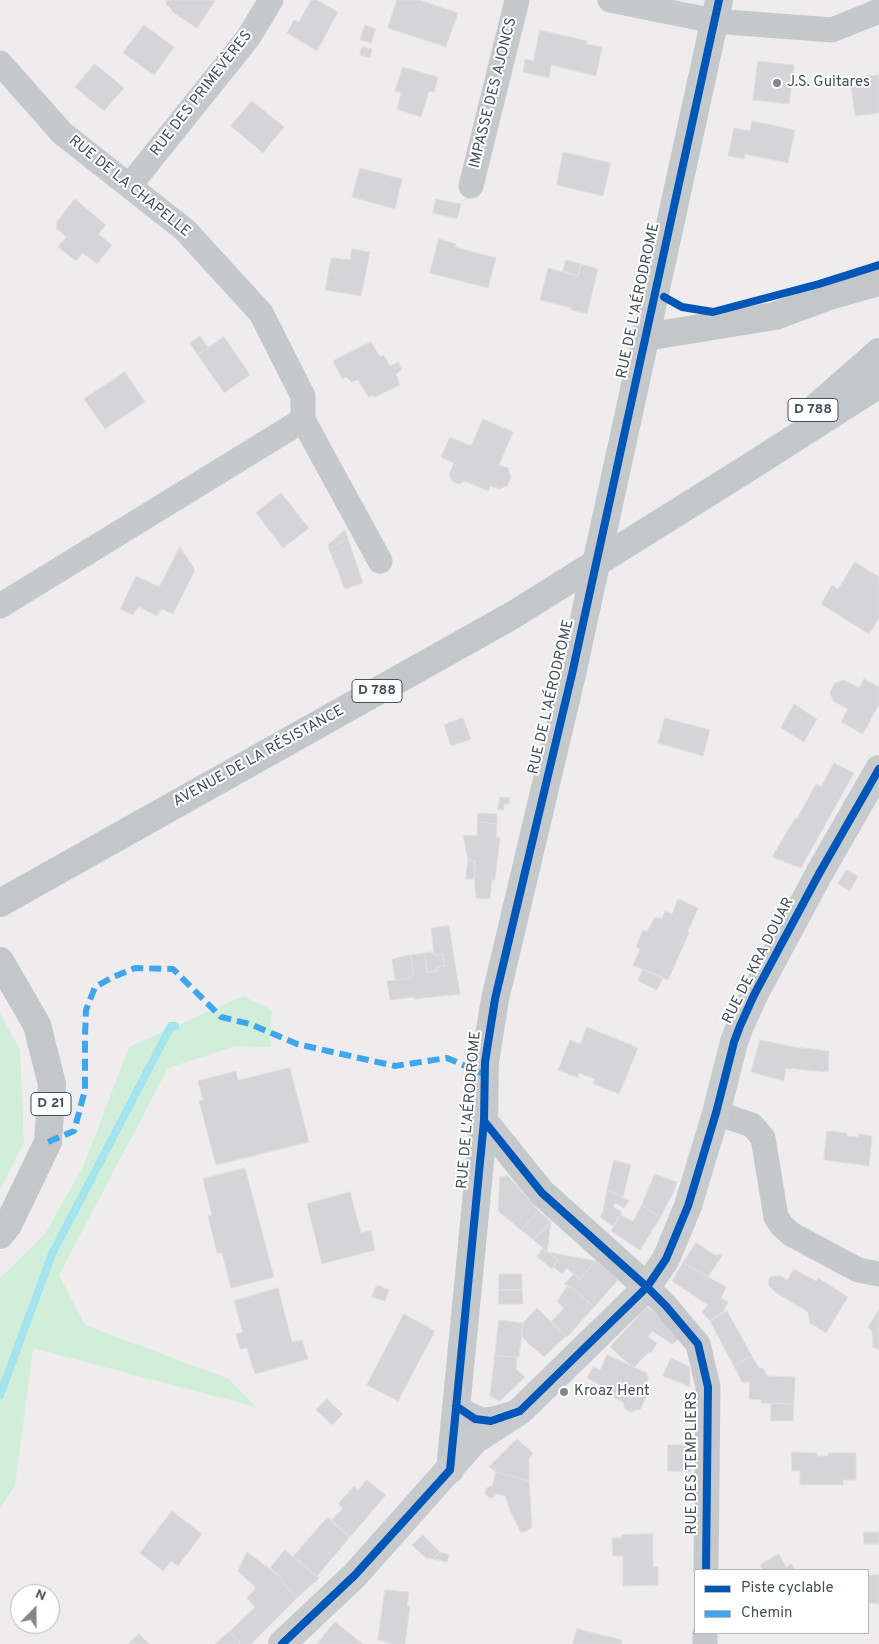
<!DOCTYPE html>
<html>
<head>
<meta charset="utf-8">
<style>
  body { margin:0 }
  #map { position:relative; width:879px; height:1644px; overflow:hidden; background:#eeeced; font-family:Overpass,sans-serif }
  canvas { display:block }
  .legend { position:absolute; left:694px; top:1569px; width:175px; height:65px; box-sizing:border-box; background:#fff; border:1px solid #b4b9bd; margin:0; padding:6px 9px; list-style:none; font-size:15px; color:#445159 }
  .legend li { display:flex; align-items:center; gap:10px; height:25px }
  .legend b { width:25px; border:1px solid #b4b9bd }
  .north { position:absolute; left:10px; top:1584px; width:50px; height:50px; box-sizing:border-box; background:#fff; border:1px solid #b4b9bd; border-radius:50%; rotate:22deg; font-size:14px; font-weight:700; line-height:20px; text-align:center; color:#445159 }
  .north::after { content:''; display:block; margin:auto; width:18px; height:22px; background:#80878d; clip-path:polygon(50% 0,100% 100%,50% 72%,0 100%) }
</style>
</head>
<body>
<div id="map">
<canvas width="879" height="1644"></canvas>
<ul class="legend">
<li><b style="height:6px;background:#0057b8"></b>Piste cyclable</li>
<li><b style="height:6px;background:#3fa5ed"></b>Chemin</li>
</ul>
<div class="north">N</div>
</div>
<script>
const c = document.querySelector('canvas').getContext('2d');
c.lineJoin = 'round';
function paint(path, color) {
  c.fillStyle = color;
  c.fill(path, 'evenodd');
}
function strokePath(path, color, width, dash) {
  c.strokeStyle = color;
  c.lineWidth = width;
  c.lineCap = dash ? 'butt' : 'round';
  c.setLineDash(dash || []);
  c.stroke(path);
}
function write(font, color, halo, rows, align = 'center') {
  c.font = font + ' Overpass,sans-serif';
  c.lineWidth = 4;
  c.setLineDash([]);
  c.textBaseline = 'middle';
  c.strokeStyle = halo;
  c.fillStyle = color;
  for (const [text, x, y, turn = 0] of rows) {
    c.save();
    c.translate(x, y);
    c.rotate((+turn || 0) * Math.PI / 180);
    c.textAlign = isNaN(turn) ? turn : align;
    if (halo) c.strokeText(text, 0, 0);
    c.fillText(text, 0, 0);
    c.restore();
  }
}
paint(new Path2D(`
  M243 996 272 1010 270 1047 235 1046 168 1068 59 1275 85 1325 229 1379 256 1407 33 1348 15 1486 0 1508V1278L45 1234 84 1165 129 1047Z
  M0 1013 20 1050 24 1142 0 1190Z`), '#d0eed9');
strokePath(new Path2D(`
  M0 1395 52 1254 171 1026H175`), '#a3e4ee', 8);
const building = new Path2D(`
  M166 0H214L215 1 197 28 171 11 172 10 167 5Z
  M311 0H317L338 12 317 51 287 33 294 20 299 22Z
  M397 0H419L458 13 446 47 388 28Z
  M144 25 174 47 154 75 123 53Z
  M365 25 376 29 371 43 360 40Z
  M540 30 587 41 586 44 602 47 596 76 551 65 549 78 523 72 525 59 533 61Z
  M362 47 372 49 370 58 360 55Z
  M758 61 794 65 789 104 753 100Z
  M95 64 124 88 104 111 75 87Z
  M403 67 438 77 434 92 429 91 421 117 397 109 401 93 395 91Z
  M879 75V113L855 116 850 78Z
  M252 101 284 127 263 153 231 126Z
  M752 121 795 130 788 163 745 154 744 159 728 156 734 128 750 131Z
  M563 152 611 163 603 196 557 185Z
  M360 168 402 179 395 209 352 197Z
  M75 199 106 225 98 234 112 245 97 264 83 253 76 261 58 247 66 237 56 228 57 225 56 223Z
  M436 199 461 204 457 219 433 213Z
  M439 239 456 244 455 247 496 258 488 288 430 273Z
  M352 249 370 252 361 296 325 290 331 258 350 260Z
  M566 260 581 264 578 276 563 271Z
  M581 264 598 269 587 314 571 310 572 308 540 300 548 268 578 276Z
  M200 336 208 348 198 355 190 343Z
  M224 337 250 375 224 393 198 355Z
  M371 342 380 357 384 355 390 366 398 362 402 370 396 374 400 385 374 397 373 395 368 397 358 380 351 382 346 377 342 379 333 361Z
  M125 372 145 402 105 429 84 399Z
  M483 419 513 432 499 465 508 468 511 477 507 486 499 489 490 486 488 491 465 481 459 484 452 481 449 474 454 463 441 457 450 437 471 446Z
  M281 493 309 528 283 548 256 513Z
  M345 530 348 539 329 549 328 545Z
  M348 539 363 583 345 589 329 549Z
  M180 547 195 570 173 614 162 609 157 616 139 607 133 615 120 609 136 576 159 587Z
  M855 562 879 577V618L869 634 821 604 832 585 838 589Z
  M864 679 879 687V704L863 734 841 722 848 709 833 701 830 692 835 683 844 680 859 688Z
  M794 704 817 719 804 742 781 728Z
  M463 718 471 739 451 746 444 725Z
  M665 718 710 730 703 756 658 743Z
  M834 763 854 773 801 868 772 857 795 818 797 819 816 784 821 787Z
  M500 797 510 798 509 804H504V810H498Z
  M478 813 497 814V824L478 822Z
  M478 822 497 824 496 837 500 838 495 880H492L490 899 476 898 474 879 475 861 468 860 463 835 477 836Z
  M468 860 475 861 474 879H466Z
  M846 870 858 876 850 891 838 884Z
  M678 899 698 908 688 931 689 933 668 980 633 965 640 949 636 947 643 930 647 932 655 917 662 919 665 911 672 914Z
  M449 926 460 994 414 999V997L390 1000 387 981 411 978V975L413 974 411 955 425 953 427 972 437 971V967L445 966 443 954 434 955 431 928Z
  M434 952V955L443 954 445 966 437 967V971L427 972 425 953Z
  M411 955 413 974 411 975V978L395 980 392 960 399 957Z
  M643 969 663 978 657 990 638 981Z
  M587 1027 638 1048 619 1094 593 1084 595 1079 579 1073 578 1078 558 1070 570 1040 580 1044Z
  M760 1040 794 1047 829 1051 828 1072 786 1068 784 1081 751 1072Z
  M290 1068 309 1142 216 1165 199 1101 203 1100 198 1081 236 1071 238 1080Z
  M827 1131 847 1133 846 1136 858 1137 859 1134 872 1136 869 1166 824 1160Z
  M614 1160 631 1165 623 1197 607 1190Z
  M245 1168 274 1277 231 1288 222 1253H217L208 1216 212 1215 203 1179Z
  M655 1174 677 1182 674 1191 660 1218 642 1205Z
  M508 1176 539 1211 521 1230 498 1211 500 1177Z
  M607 1190 629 1200 624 1208 615 1203 613 1207 622 1212 613 1226 600 1217 603 1211Z
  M350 1192 361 1233 371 1230 375 1250 322 1264 307 1204Z
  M642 1205 660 1218 640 1250 611 1231 620 1215 633 1221Z
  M539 1211 551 1222 534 1240 521 1230Z
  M551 1222 547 1252 534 1240Z
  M696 1243 715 1255 723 1254 708 1277 683 1263Z
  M543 1248 558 1260 552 1269 537 1257Z
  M547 1252 596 1261 579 1279 567 1268 562 1274 553 1267 558 1260Z
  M596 1261 618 1280 594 1307 576 1291 564 1284 574 1274 579 1279Z
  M683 1263 726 1287 721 1298 728 1302 723 1312 710 1321 702 1312 708 1305 672 1281Z
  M794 1269 816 1281 818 1278 848 1297 826 1333 810 1323 808 1312 778 1294 769 1286 768 1281 771 1276H781L787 1280Z
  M499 1274H522V1290H499Z
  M377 1285 389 1290 385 1301 372 1297Z
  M568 1286 576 1291 594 1307 567 1337 551 1322 564 1308 557 1302Z
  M278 1288 292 1342 302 1340 308 1359 255 1374 247 1348 240 1349 236 1334 243 1332 234 1301Z
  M499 1290H522L523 1304H499Z
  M647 1307 674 1327 681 1338 672 1344 652 1331 648 1337 657 1343 652 1352H649L634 1367 629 1364 610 1347Z
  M537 1308 566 1336 544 1357 528 1343 521 1334 523 1323Z
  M879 1309V1350L873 1347 872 1331 868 1328Z
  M727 1311 752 1356 734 1366 710 1321Z
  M404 1314 435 1331 398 1401 367 1385Z
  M499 1320 523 1323 519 1357 495 1356Z
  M607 1355 647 1373 648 1379 645 1386 650 1388 640 1410 638 1409 631 1412 625 1409 623 1402 600 1391 602 1386 587 1378 593 1367 600 1370Z
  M495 1356 517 1357 516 1369 525 1377 500 1401 490 1396Z
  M752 1356 759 1368H763L767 1376 795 1377 794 1404 762 1403V1400L749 1399 750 1382H742L734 1366Z
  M671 1358 690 1367V1387L663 1376Z
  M327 1399 343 1414 332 1425 316 1410Z
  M771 1403 794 1404 793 1421H771Z
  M517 1439 533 1453 529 1458V1481L496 1472 489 1467Z
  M668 1445H690L691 1472 668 1471Z
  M792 1452 817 1453V1456H828V1453H856V1480H843V1485H800V1470L792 1471Z
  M496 1472 529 1481 532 1528 521 1533 511 1512 505 1496 496 1494 494 1497 490 1498 485 1494 486 1488 492 1486Z
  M367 1480 386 1495 350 1537 331 1521 343 1508 338 1504 354 1486 358 1490Z
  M172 1511 202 1534 178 1566 171 1561 163 1571 140 1553Z
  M328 1517 350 1537 317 1576 293 1557Z
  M864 1532H879V1544H864Z
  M653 1534V1566L658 1567V1585L623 1586V1556H613L612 1538H622V1535Z
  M423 1535 440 1552 433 1559 426 1558 412 1545Z
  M285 1550 319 1578 297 1598 281 1581 282 1578 270 1568Z
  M247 1552 282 1578 281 1581 297 1598 251 1644H241L229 1632 255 1607 247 1598 256 1588 238 1571Z
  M440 1552 449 1555 447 1562 433 1559Z
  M779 1554 786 1567 792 1564 795 1570H763L760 1565Z
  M868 1575H879V1604L868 1603Z
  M385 1590 409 1592 407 1606H410L405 1644H393L378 1640Z
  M335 1622 363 1644H317Z
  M577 1629 622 1640 621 1644H573Z
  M229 1632 241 1644H215Z
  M139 1634 149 1644H128Z`);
paint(building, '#d5d5d7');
strokePath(building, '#dfdee0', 1);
strokePath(new Path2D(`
  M610 0 714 21 832 30 879 11
  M0 63 62 133 185 230 261 313 303 396V420L0 606
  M130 185 248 38 271 0
  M471 186 517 0
  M303 420 380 561
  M716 1113 752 1125 763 1138 776 1217 782 1226 791 1234 858 1270 879 1274
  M647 1287 666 1306 698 1344 708 1387 706 1570
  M456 1406C481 1423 484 1423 513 1413
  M705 1644V1633`), '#c6c9cc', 25);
strokePath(new Path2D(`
  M484 1121 542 1193 647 1287
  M450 1470 484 1121 485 1062 495 999 572 674 719 0`), '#c6c9cc', 28);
strokePath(new Path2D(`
  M282 1644 355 1575 475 1440 520 1411 647 1287 666 1259 688 1206 716 1113 734 1042 740 1026 754 995 820 872 879 769`), '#c8cbce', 28);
strokePath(new Path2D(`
  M645 337 775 316 829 296 879 282
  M814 409 879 352
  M0 903 513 615 748 468 879 384
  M0 961 37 1025 52 1084 48 1142 8 1225 0 1235`), '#c3c7ca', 28);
strokePath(new Path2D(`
  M48 1142 74 1131 85 1090V1036L86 1010 95 987 113 977 135 968 173 969 221 1017 250 1024 297 1044 395 1066 447 1058 484 1074`), '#3fa5ed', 6, [12, 6]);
strokePath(new Path2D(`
  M664 297 682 307 713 312 819 284 879 265
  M484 1121 542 1193 647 1287 666 1306 698 1344 708 1387 706 1570
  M456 1406 475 1419 491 1421 520 1411 647 1287 666 1259 688 1206 716 1113 734 1042 740 1026 754 995 820 872 879 769
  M282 1644 355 1575 450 1470 484 1121 485 1062 495 999 572 674 719 0`), '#0057b8', 8);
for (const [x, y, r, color] of [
  [777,83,5,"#80878d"],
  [564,1392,5,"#80878d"]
]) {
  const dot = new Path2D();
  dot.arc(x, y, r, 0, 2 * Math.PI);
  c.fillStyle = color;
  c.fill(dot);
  strokePath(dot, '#fff', 2);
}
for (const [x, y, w] of [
  [813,410,50],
  [377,691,50],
  [51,1104,40]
]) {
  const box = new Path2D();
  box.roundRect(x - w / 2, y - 11.5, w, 23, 4);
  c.fillStyle = '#fff';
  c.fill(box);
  strokePath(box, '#445159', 1);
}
write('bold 14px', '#445159', null, [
  ["D 788",813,410],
  ["D 788",377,691],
  ["D 21",51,1104]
]);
write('15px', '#445159', '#fff', [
  ["J.S. Guitares",787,83],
  ["Kroaz Hent",574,1392]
], 'left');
write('15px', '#445159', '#fff', [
  ["IMPASSE DES AJONCS",494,93,-76],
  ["RUE DES PRIMEVÈRES",202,94,-52],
  ["RUE DE LA CHAPELLE",129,187,39],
  ["RUE DE L'AÉRODROME",639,301,-78],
  ["RUE DE L'AÉRODROME",552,697,-77],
  ["AVENUE DE LA RÉSISTANCE",259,757,-29],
  ["RUE DE KRA DOUAR",759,961,-63],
  ["RUE DE L'AÉRODROME",470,1110,-85],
  ["RUE DES TEMPLIERS",693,1463,-90]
]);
</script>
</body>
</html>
